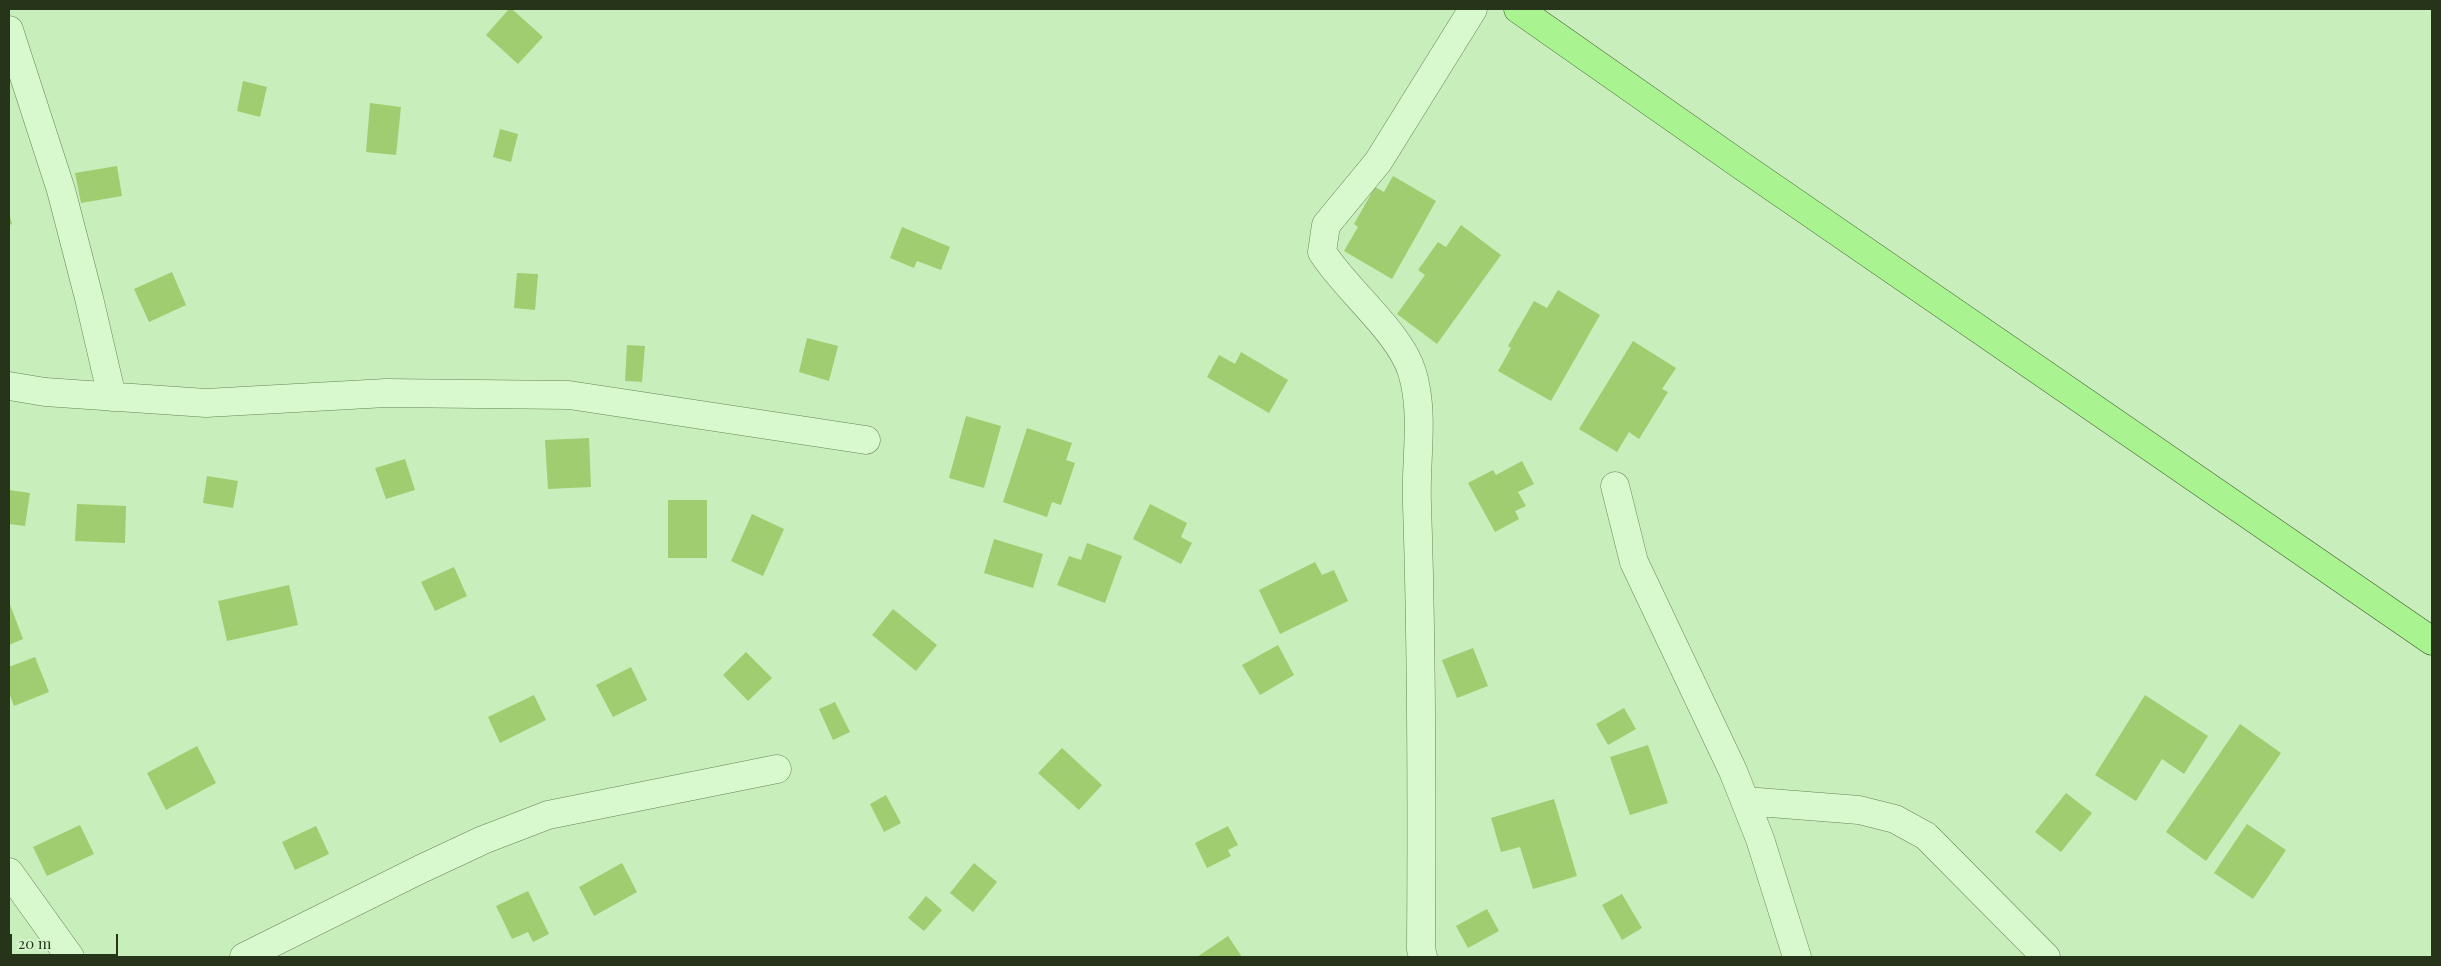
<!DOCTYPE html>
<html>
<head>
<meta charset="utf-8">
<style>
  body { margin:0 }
  #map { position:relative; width:2441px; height:966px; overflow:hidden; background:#c7eebb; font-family:"Playfair Display",serif }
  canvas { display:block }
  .frame { position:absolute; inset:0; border:10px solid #26341a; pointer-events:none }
  .scale { position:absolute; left:10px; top:934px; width:108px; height:22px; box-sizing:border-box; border:2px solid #26341a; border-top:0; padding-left:6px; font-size:15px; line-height:18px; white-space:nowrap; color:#26341a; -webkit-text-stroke:4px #d4f5cb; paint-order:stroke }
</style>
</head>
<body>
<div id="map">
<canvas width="2441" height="966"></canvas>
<div class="frame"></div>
<div class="scale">20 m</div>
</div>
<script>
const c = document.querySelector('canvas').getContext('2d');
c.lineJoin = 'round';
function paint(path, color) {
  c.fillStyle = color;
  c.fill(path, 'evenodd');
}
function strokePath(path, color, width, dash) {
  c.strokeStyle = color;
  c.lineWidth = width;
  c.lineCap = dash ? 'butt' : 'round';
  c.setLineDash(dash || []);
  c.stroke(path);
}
paint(new Path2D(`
  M509 9H512L543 37 518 64 486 35Z
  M243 81 267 87 260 117 237 111Z
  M370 103 401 107 396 155 366 152Z
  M500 129 518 134 511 162 493 157Z
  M117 166 122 196 81 203 75 173Z
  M1393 176 1436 201 1392 279 1344 251 1358 227 1354 224 1375 187 1384 192Z
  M9 213 12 224 9 225Z
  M1461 225 1501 255 1437 344 1397 314 1425 275 1418 270 1438 242 1446 247Z
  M902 227 950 247 941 270 917 261 914 268 890 258Z
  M172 272 186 305 149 322 134 289Z
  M517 273 538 274 535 310 514 308Z
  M1558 290 1600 315 1551 401 1498 371 1511 348 1508 346 1534 301 1547 308Z
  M807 338 838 346 829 381 799 372Z
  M1633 341 1676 368 1662 389 1668 392 1639 439 1629 432 1617 452 1579 429Z
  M627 345 645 346 642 382 625 381Z
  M1241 352 1288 380 1269 413 1207 377 1219 355 1235 364Z
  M966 416 1001 426 984 488 949 478Z
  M1027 428 1072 443 1066 460 1075 463 1061 505 1052 502 1047 517 1003 502Z
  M589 438 591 487 548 489 545 440Z
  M405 459 415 490 386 499 375 468Z
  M1522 461 1534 484 1518 492 1526 506 1515 511 1519 519 1495 532 1468 483 1493 470 1496 475Z
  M207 476 238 481 233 508 203 503Z
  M9 490 30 493 25 526 9 524Z
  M668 500H707V558H668Z
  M77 504 126 506 125 543 75 541Z
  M1150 504 1187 523 1181 537 1192 543 1181 564 1133 539Z
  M752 514 784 529 763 576 731 561Z
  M994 539 1043 554 1033 588 984 573Z
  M1087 543 1122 556 1105 603 1057 585 1069 556 1081 560Z
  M1315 562 1322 575 1334 570 1348 601 1280 634 1259 590Z
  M454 567 467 596 435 611 421 582Z
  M289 585 298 625 227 641 218 601Z
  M9 602 23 639 9 645Z
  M893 609 937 645 916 671 872 635Z
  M1278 645 1294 675 1260 695 1242 665Z
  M1473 648 1488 686 1457 698 1442 660Z
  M746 652 772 678 748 701 723 675Z
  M35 657 49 692 14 706 9 693V667Z
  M631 667 647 700 613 717 596 685Z
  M534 695 546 720 500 743 488 717Z
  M2145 695 2208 736 2184 774 2162 759 2136 801 2095 775Z
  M835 702 850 732 833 740 819 709Z
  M1624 708 1636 729 1608 745 1596 724Z
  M2240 724 2281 753 2206 861 2166 832Z
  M1648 745 1668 803 1630 815 1610 757Z
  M197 746 216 783 166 810 147 773Z
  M1062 748 1102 785 1079 810 1038 773Z
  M2066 793 2092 813 2061 852 2035 832Z
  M886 795 901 823 884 832 870 804Z
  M1554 799 1577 876 1533 889 1520 847 1501 852 1491 818Z
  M2247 824 2286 850 2253 899 2214 873Z
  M80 825 94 854 47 876 33 847Z
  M316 826 329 854 295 870 282 842Z
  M1228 826 1238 845 1228 850 1231 856 1207 868 1195 843Z
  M622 863 637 892 594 916 579 887Z
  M974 863 997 882 973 912 950 893Z
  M528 891 549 934 533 942 528 932 512 939 496 906Z
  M1622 894 1642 928 1622 940 1602 905Z
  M926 896 942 910 924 931 908 918Z
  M1487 909 1499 931 1468 948 1456 926Z
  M1228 936 1242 957H1197Z`), '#a0cd70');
const minor = new Path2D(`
  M9 30 61 190 89 298 112 397
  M9 386 45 392 206 403 386 393 569 395 866 440
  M1615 486 1634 562 1733 771 1760 839 1797 957
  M1745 801 1859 810 1895 819 1926 836 2046 957
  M9 872 70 957
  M244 957 421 869 483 840 548 815 777 769
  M1423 957 1421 949C1422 801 1422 652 1417 504 1415 461 1425 414 1412 372 1400 332 1346 290 1322 252L1326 225 1378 162 1473 9`);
const primary = new Path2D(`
  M1518 9 1742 166 2432 641`);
strokePath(minor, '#688555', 29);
strokePath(primary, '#3d522a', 29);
strokePath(minor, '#d8f9ce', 28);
strokePath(primary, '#a9f391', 28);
</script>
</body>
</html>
